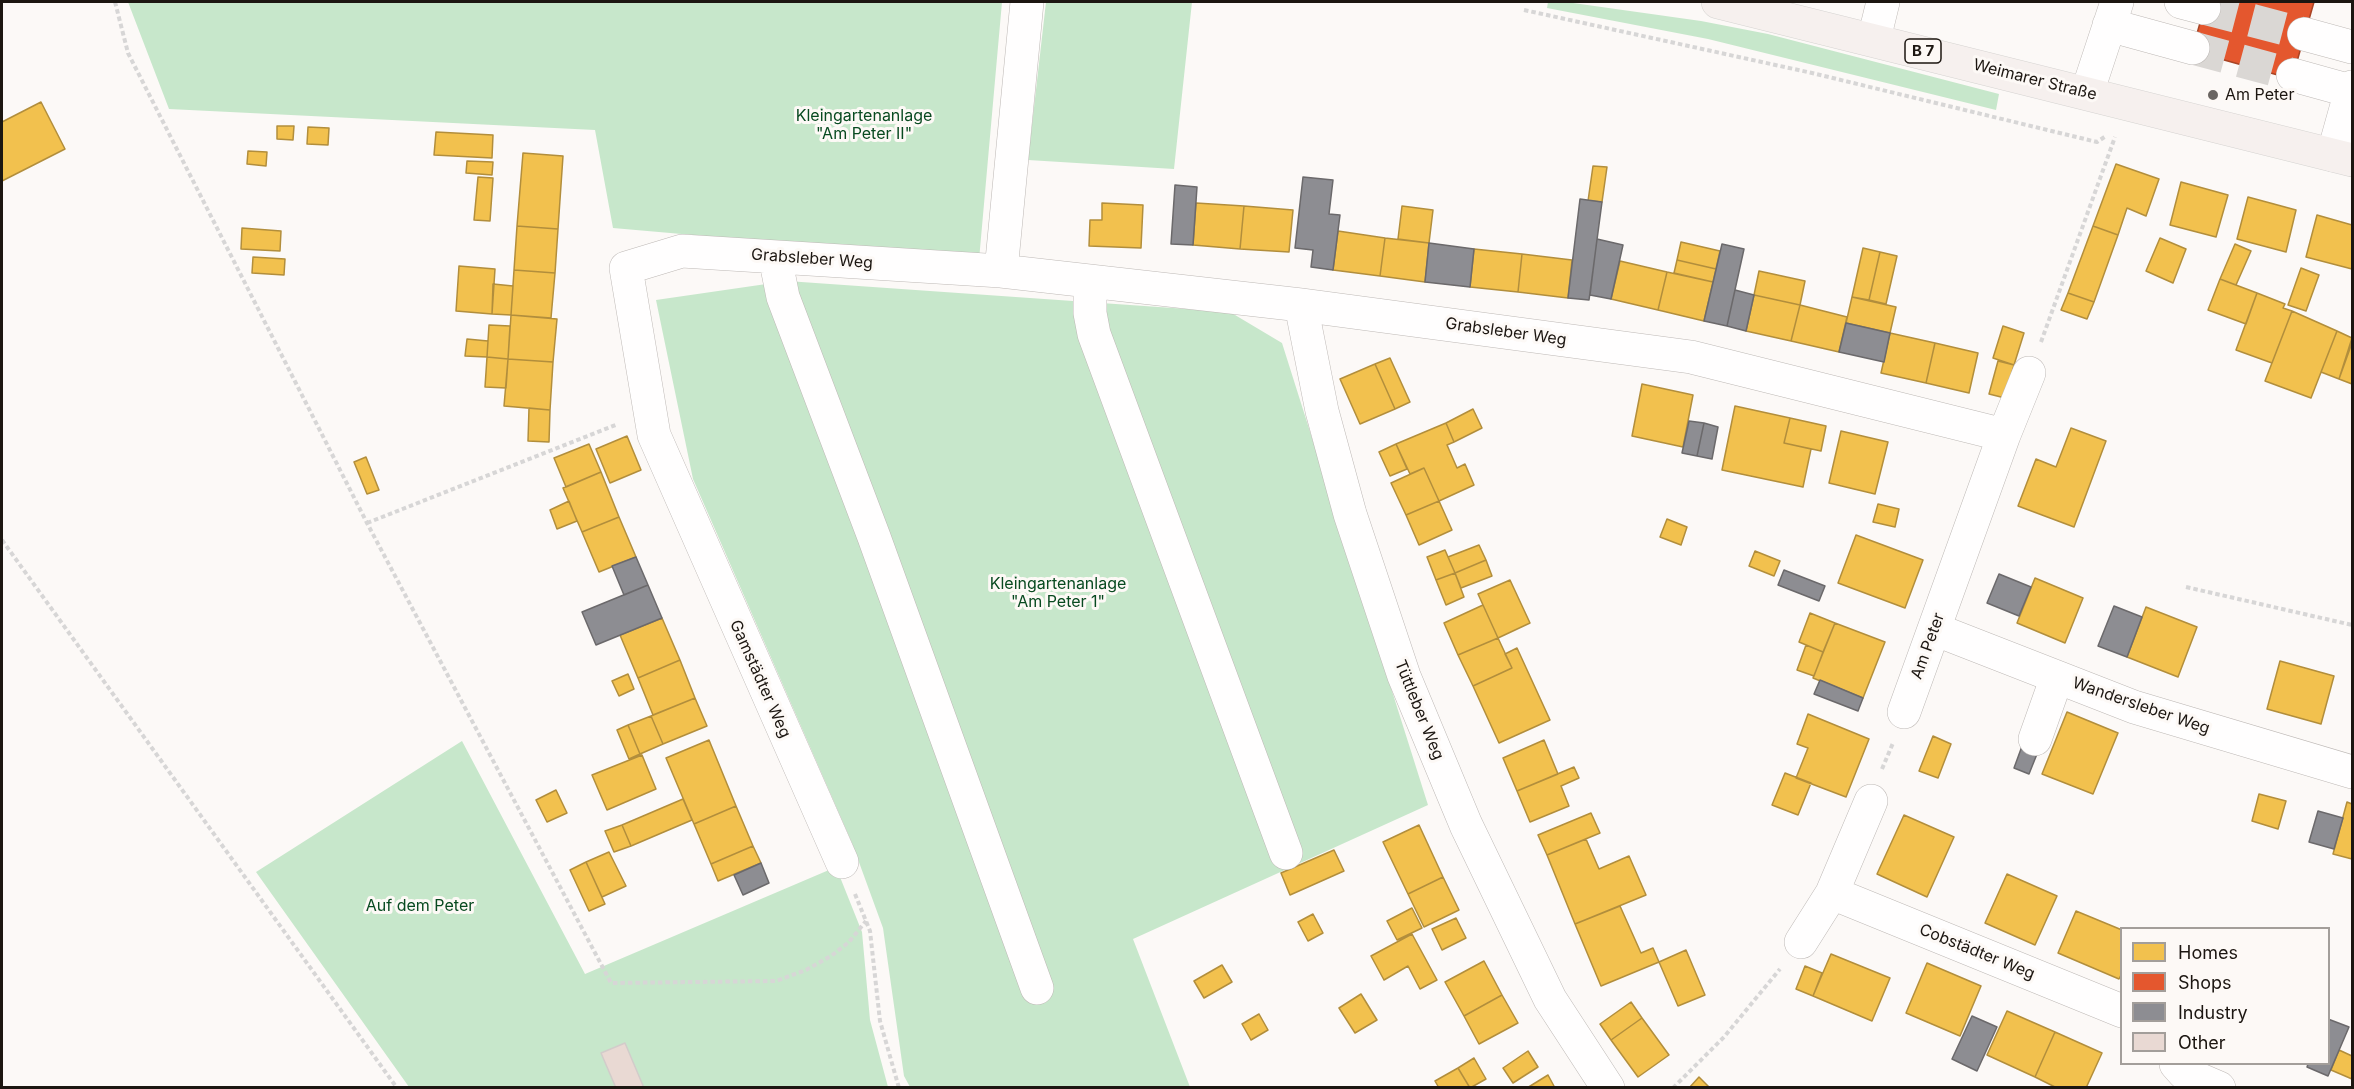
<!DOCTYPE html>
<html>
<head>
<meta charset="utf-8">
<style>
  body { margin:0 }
  #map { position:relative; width:2354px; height:1089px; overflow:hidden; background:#fcf9f7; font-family:Inter,sans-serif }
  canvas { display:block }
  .frame { position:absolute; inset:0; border:3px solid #1c1611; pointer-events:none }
  .legend { position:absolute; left:2120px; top:927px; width:210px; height:138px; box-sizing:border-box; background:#fdf9f6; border:2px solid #a39e9a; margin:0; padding:8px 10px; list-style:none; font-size:18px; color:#1c1611 }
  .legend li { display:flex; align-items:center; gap:12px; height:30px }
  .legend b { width:30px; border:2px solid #a39e9a }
</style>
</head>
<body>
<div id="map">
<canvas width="2354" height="1089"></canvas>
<div class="frame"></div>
<ul class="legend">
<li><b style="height:16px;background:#f2c14e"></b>Homes</li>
<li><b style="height:16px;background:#e4572e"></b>Shops</li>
<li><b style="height:16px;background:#8d8d92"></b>Industry</li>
<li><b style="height:16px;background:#e9d9d3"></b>Other</li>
</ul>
</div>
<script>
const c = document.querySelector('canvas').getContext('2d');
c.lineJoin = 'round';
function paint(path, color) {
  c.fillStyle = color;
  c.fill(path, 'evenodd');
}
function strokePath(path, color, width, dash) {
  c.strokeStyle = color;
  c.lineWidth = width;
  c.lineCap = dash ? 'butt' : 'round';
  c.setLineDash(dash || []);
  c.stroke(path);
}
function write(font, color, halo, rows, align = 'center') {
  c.font = font + ' Inter,sans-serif';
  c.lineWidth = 6;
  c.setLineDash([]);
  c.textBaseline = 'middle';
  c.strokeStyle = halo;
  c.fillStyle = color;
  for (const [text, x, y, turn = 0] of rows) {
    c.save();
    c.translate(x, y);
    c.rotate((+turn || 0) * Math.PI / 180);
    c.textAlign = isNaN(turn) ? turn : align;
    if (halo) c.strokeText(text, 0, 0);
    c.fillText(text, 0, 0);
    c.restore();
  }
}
paint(new Path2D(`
  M128 2H1002L979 260 613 228 595 130 169 109Z
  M1046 2H1192L1174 169 1028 160Z
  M1548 2H1566L1701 21 1768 34 1999 94 1996 110 1708 39 1547 8Z
  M787 281 1230 312 1282 343 1428 805 1133 939 1190 1087H910L904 1076 883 928 852 843 693 479 656 300Z
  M462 741 585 974 836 867 862 932 870 1020 888 1087H409L256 872Z`), '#c7e7cb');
const homes = new Path2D(`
  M41 102 65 149 2 181V122Z
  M277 126H294L293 140 277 139Z
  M308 127 329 128 328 145 307 144Z
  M436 132 493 135 492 158 434 155Z
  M248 151 267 152 266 166 247 164Z
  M523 153 563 156 558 229 517 226Z
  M467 161 493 162 492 175 466 173Z
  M2116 164 2159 179 2146 216 2127 208 2118 235 2093 226Z
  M1593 166 1607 167 1602 202 1588 201Z
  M478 177 493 178 490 221 474 220Z
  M2181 182 2228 195 2216 237 2170 225Z
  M2248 197 2296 210 2286 252 2237 239Z
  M1102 203 1143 205 1141 248 1089 246 1090 220H1102Z
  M1196 203 1244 206 1240 249 1193 245Z
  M1244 206 1293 210 1289 252 1240 249Z
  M1402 206 1433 210 1429 243 1398 239Z
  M2317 215 2352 225V269L2306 257Z
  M517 226 558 229 555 273 514 270Z
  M2093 226 2118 235 2094 302 2068 293Z
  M242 228 281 231 280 251 241 249Z
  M1338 231 1385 238 1380 276 1333 270Z
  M1385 238 1429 243 1425 282 1380 276Z
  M2160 238 2186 249 2173 283 2146 271Z
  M1681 242 1720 251 1716 269 1677 260Z
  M2235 244 2251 251 2236 285 2220 279Z
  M1863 248 1880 252 1869 300 1852 297Z
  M1474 249 1522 254 1518 292 1470 287Z
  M1880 252 1897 256 1886 304 1869 300Z
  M1522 254 1572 260 1568 298 1518 292Z
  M253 257 285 259 284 275 252 273Z
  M1677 260 1716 269 1713 282 1674 273Z
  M1620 261 1667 272 1658 310 1611 299Z
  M459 266 495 269 492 314 456 311Z
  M2301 268 2319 275 2306 311 2288 305Z
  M514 270 555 273 551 318 511 315Z
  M1759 271 1805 281 1800 305 1754 295Z
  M1667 272 1713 282 1704 321 1658 310Z
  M2220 279 2257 293 2246 324 2208 310Z
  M493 284 513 286 511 315 492 314Z
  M2068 293 2094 302 2087 319 2061 310Z
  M2257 293 2285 304 2283 308 2292 311 2272 363 2236 350Z
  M1754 295 1800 305 1791 341 1746 331Z
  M1852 297 1896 307 1890 333 1846 323Z
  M1800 305 1847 317 1839 352 1791 341Z
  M2292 311 2337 331 2311 398 2265 381Z
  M511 315 557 319 553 362 508 359Z
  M489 325 510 326 508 359 487 357Z
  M2003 326 2024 333 2014 365 1993 358Z
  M2337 331 2352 338 2339 379 2321 372Z
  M1890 333 1935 343 1926 383 1881 373Z
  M467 339 488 341 487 357 465 356Z
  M1935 343 1978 353 1969 393 1926 383Z
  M2352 343V384L2339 379Z
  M487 357 508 359 506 388 485 387Z
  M1390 358 1410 402 1395 409 1375 364Z
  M508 359 553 362 550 410 504 406Z
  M1998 361 2014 365 2005 398 1989 394Z
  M1375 364 1395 409 1360 424 1340 379Z
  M1642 384 1693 395 1683 447 1632 436Z
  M1735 406 1790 418 1784 443 1811 449 1803 487 1722 470Z
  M529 408 550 410 549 442 528 441Z
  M1473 409 1482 428 1454 442 1446 423Z
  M1790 418 1826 426 1821 451 1784 443Z
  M1446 423 1454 442 1447 445 1457 468 1465 464 1474 485 1439 501 1424 468 1410 474 1396 444Z
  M2071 428 2106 441 2074 527 2018 506 2036 459 2056 467Z
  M1841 431 1888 442 1875 494 1829 483Z
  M627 436 641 470 610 483 596 449Z
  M589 444 601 472 566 487 554 458Z
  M1396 444 1407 469 1390 476 1379 452Z
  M366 457 379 490 367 494 354 462Z
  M1424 468 1439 501 1406 515 1391 483Z
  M601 472 619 517 582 532 563 488Z
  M569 501 577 521 557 529 550 510Z
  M1439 501 1452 530 1419 545 1406 515Z
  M1878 504 1899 509 1895 527 1873 522Z
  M619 517 636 557 599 572 582 532Z
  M1667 519 1687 527 1681 545 1660 537Z
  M1856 535 1923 560 1905 608 1838 583Z
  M1479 545 1486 560 1455 573 1448 557Z
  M1445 550 1455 573 1436 580 1427 557Z
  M1755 551 1780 561 1774 576 1749 566Z
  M1486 560 1492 576 1461 588 1455 573Z
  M1455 573 1464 597 1446 605 1436 580Z
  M2035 578 2083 598 2065 643 2017 623Z
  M1510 580 1530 623 1498 638 1478 594Z
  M1483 605 1498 638 1458 655 1444 623Z
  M2146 607 2197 627 2178 677 2127 657Z
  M1810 613 1835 623 1823 652 1799 642Z
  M662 618 680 660 638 678 620 635Z
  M1835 623 1885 642 1863 698 1813 678Z
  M1498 638 1512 668 1473 686 1458 655Z
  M1806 645 1823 652 1814 676 1797 670Z
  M1517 648 1550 720 1499 743 1473 686 1512 668 1505 654Z
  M680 660 695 698 653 715 638 678Z
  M2280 661 2334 676 2321 724 2267 709Z
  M628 674 634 689 619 696 612 681Z
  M695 698 707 726 663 744 651 716Z
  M2067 712 2118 733 2093 794 2042 774Z
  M1808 714 1869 739 1846 797 1796 778 1808 748 1797 744Z
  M651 716 663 744 640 754 628 725Z
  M628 725 640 754 629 759 617 730Z
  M1933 736 1951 744 1938 778 1919 771Z
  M709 740 736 806 694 824 666 758Z
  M1544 740 1558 774 1517 791 1503 758Z
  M642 755 656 789 607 810 592 775Z
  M1574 767 1579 778 1561 786 1569 806 1530 822 1517 791Z
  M1785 773 1811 783 1798 815 1772 805Z
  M556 790 567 813 547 822 536 800Z
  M2259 794 2286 801 2278 829 2252 821Z
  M683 799 692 820 631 846 622 825Z
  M2347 802 2352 804V859L2333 854Z
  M736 806 753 846 711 864 694 824Z
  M1591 813 1600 833 1547 855 1538 835Z
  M1904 815 1954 837 1927 897 1877 874Z
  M622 825 631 846 614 852 605 831Z
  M1419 825 1443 877 1408 894 1383 842Z
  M1586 839 1599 869 1629 856 1646 895 1575 924 1547 855Z
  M753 846 761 863 718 881 711 864Z
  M1334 850 1344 871 1290 895 1281 873Z
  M609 852 626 886 602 897 586 862Z
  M586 862 605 904 589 911 570 870Z
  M2007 874 2057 896 2035 945 1985 923Z
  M1443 877 1459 910 1424 927 1408 894Z
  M1620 906 1641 953 1653 948 1659 962 1601 986 1575 924Z
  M1412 908 1422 928 1397 940 1387 921Z
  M2076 911 2122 930V973L2119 979 2058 953Z
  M1313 914 1323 933 1308 941 1298 922Z
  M1456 918 1466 938 1442 950 1432 929Z
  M1412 934 1437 980 1420 989 1408 966 1384 980 1371 956Z
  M1686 950 1705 995 1678 1006 1659 962Z
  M1831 954 1890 978 1872 1021 1813 996Z
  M1484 961 1502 995 1464 1016 1445 982Z
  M1927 963 1981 986 1960 1036 1906 1013Z
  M1222 965 1232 982 1204 998 1194 981Z
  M1805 966 1822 973 1813 996 1796 989Z
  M1361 994 1377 1020 1355 1033 1339 1008Z
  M1502 995 1518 1023 1479 1044 1464 1016Z
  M1631 1002 1642 1018 1611 1040 1600 1024Z
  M2007 1011 2055 1032 2035 1077 1987 1055Z
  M1259 1014 1268 1030 1251 1040 1242 1024Z
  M1642 1018 1669 1055 1638 1077 1611 1040Z
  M2055 1032 2102 1053 2086 1088H2057L2035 1077Z
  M2339 1050 2352 1056V1079L2331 1070Z
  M1528 1051 1538 1067 1513 1083 1503 1068Z
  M1474 1058 1486 1079 1470 1088 1458 1068Z
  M1458 1068 1470 1088H1439L1435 1081Z
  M1548 1075 1555 1088H1527Z
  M1699 1077 1710 1088H1689Z`);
paint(homes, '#f2c14e');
strokePath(homes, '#b28e3c', 1.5);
const shops = new Path2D(`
  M2206 2H2314L2292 79 2192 51Z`);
paint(shops, '#e4572e');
strokePath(shops, '#a84425', 1.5);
const industry = new Path2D(`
  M1303 177 1333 180 1329 214 1340 215 1333 270 1311 267 1313 250 1295 248Z
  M1175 185 1197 187 1193 245 1171 244Z
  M1580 199 1602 202 1589 300 1568 298Z
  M1597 239 1623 245 1611 299 1590 295Z
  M1429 243 1474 249 1470 287 1425 282Z
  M1722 244 1744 249 1727 326 1704 321Z
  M1735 290 1754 295 1746 331 1727 326Z
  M1846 323 1890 333 1884 362 1839 352Z
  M1689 421 1704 423 1697 456 1682 453Z
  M1704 423 1718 427 1712 459 1697 456Z
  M636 557 648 585 624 595 612 566Z
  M1784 570 1825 586 1819 601 1778 585Z
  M1999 574 2031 587 2019 616 1987 603Z
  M648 585 662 618 596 645 582 612Z
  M2114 606 2142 617 2127 657 2098 646Z
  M1820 680 1863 698 1858 711 1814 694Z
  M2025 738 2041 744 2029 774 2014 768Z
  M2318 811 2343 818 2334 849 2309 842Z
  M761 863 769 883 743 895 734 875Z
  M1972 1016 1997 1027 1977 1071 1952 1059Z
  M2328 1019 2349 1027 2328 1076 2307 1067 2308 1064H2328Z`);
paint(industry, '#8d8d92');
strokePath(industry, '#6b696b', 1.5);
const building = new Path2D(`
  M625 1043 644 1088H616L601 1053Z`);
paint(building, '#e9d9d3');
strokePath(building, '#d2ccca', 1.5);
strokePath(new Path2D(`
  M2204 8 2304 34
  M2193 48 2293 75`), '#dad7d4', 33, [33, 16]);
const minor = new Path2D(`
  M2181 2 2204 8
  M2109 25 2193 48
  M2304 34 2352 47
  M1874 39 1883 2
  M2293 75 2351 91
  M2087 93 2117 2
  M2333 155 2352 87
  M775 257 783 297 874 537 1037 988
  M1001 271 1027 2
  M1090 281V313L1094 334 1286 853
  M1301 305 1322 411 1350 514 1404 676 1466 825 1550 999 1608 1088
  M1934 629 2134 707 2352 772
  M1904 712 2004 435 2029 373
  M2035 739 2057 677
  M842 862 654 435 626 268 682 251 1001 271 1301 305 1691 357 2004 435
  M1832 893 2122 1011
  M1801 942 1832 893 1871 801
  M2176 1064 2184 1073 2219 1088`);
const major = new Path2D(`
  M1718 2 2352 160`);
strokePath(minor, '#beb9b6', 34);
strokePath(major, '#d5d3d1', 34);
strokePath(new Path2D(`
  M115 2 128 53 367 523 611 983 776 981 806 970 831 956 849 942 866 921
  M1524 10 1812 73 2097 142 2106 136
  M2041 342 2115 137
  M367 523 618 424
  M2 540 397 1088
  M2186 587 2352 625
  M1882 769 1893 743
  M855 894 870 931 880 1021 899 1088
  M1673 1088 1724 1037 1780 969`), '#d7d6d6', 4, [4.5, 3]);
strokePath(minor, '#fffefe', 33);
strokePath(major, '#f6f0ee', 33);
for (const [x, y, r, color] of [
  [2213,95,6,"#6a6562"]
]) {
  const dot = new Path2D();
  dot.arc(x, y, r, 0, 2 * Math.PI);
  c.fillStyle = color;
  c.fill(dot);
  strokePath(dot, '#fdf9f6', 2);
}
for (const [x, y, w] of [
  [1923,51,36]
]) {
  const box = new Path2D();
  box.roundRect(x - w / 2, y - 12, w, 24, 4.5);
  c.fillStyle = '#fdf9f6';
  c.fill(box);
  strokePath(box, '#1c1611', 1.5);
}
write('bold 15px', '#1c1611', null, [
  ["B 7",1923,51]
]);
write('16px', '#1c1611', '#fdf9f6', [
  ["Weimarer Straße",2035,80,14],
  ["Grabsleber Weg",812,259,4],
  ["Grabsleber Weg",1506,332,8],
  ["Am Peter",1928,646,-70],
  ["Gamstädter Weg",760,679,66],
  ["Wandersleber Weg",2141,706,19],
  ["Tüttleber Weg",1419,710,68],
  ["Cobstädter Weg",1977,952,22]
]);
write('16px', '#1c1611', '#fdf9f6', [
  ["Am Peter",2225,95]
], 'left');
write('16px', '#084a20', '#fdf9f6', [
  ["Kleingartenanlage",864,116],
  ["\"Am Peter II\"",864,134],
  ["Kleingartenanlage",1058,584],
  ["\"Am Peter 1\"",1058,602],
  ["Auf dem Peter",420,906]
]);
</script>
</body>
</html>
